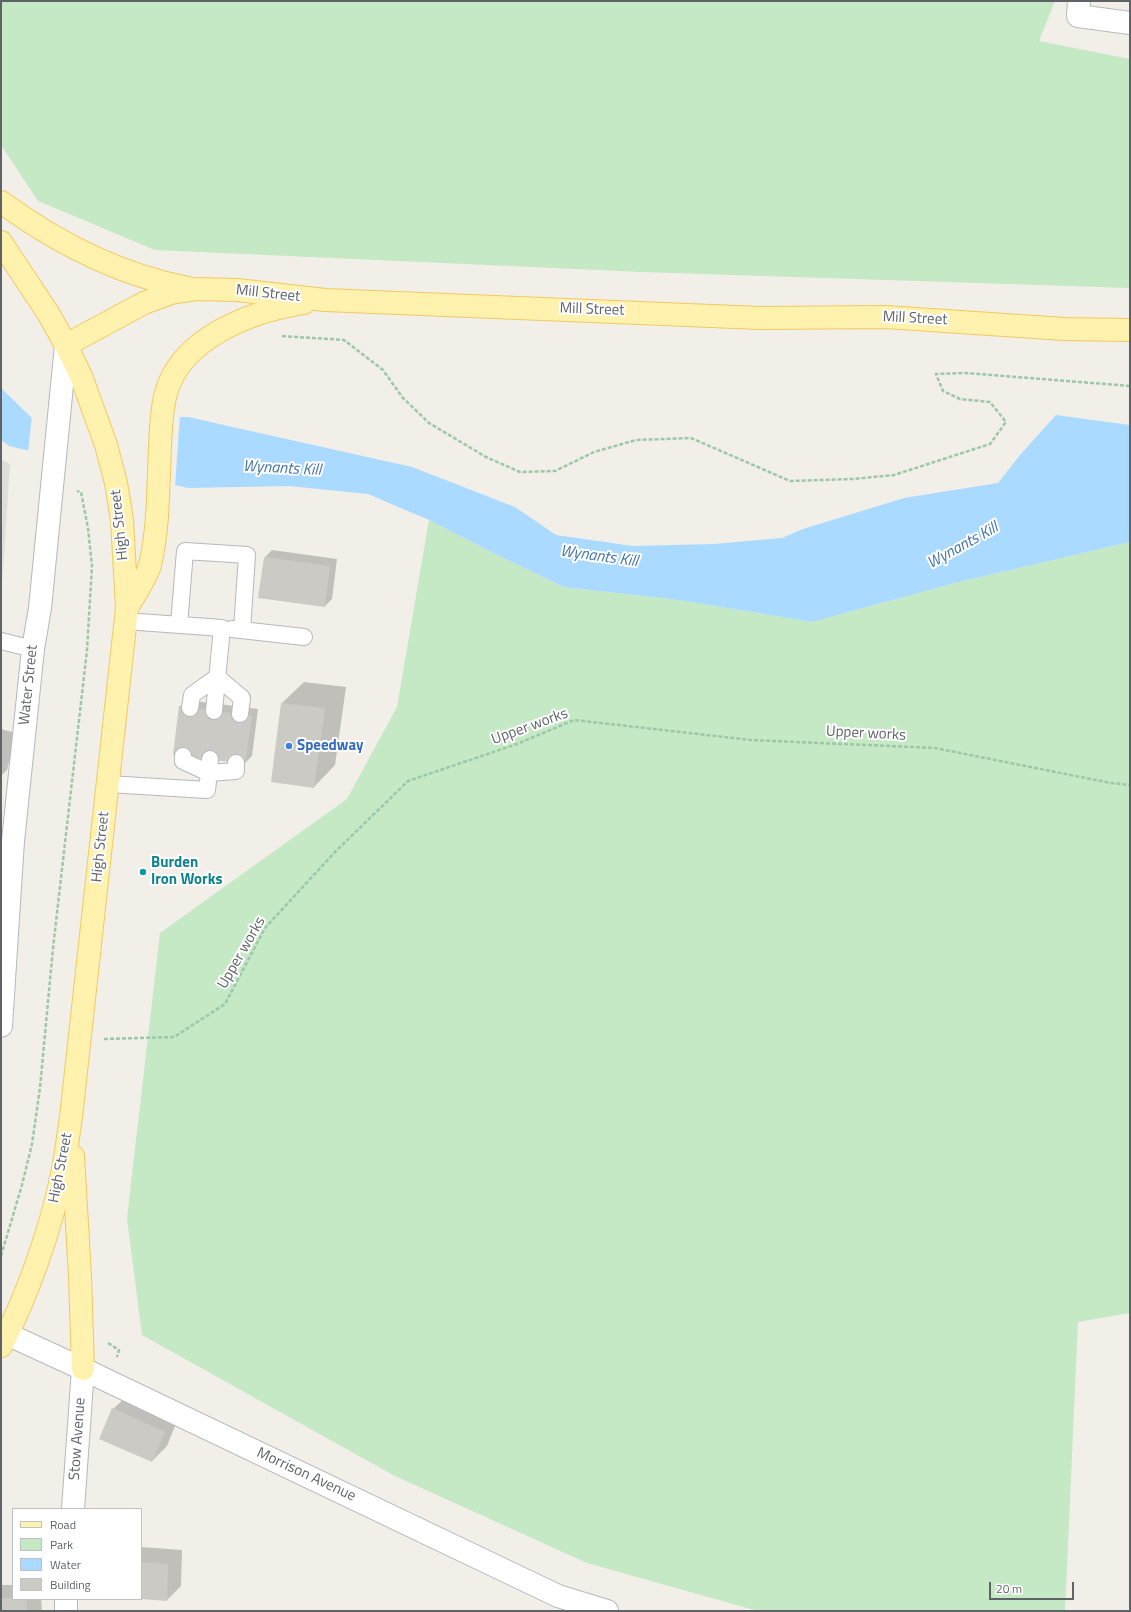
<!DOCTYPE html>
<html>
<head>
<meta charset="utf-8">
<style>
  body { margin:0 }
  #map { position:relative; width:1131px; height:1612px; overflow:hidden; background:#f1efe8; font-family:"Titillium Web",sans-serif }
  canvas { display:block }
  .frame { position:absolute; inset:0; border:2px solid #5f6368; pointer-events:none }
  .legend { position:absolute; left:12px; top:1508px; width:130px; height:92px; box-sizing:border-box; background:#fff; border:1px solid #bfc1c3; margin:0; padding:5px 7px; list-style:none; font-size:12px; color:#5f6368 }
  .legend li { display:flex; align-items:center; gap:8px; height:20px }
  .legend b { width:20px; border:1px solid #bfc1c3 }
  .scale { position:absolute; left:989px; top:1582px; width:85px; height:18px; box-sizing:border-box; border:2px solid #5f6368; border-top:0; padding-left:5px; font-size:12px; line-height:14px; white-space:nowrap; color:#5f6368; -webkit-text-stroke:3px #fff; paint-order:stroke }
</style>
</head>
<body>
<div id="map">
<canvas width="1131" height="1612"></canvas>
<div class="frame"></div>
<ul class="legend">
<li><b style="height:5px;background:#fff2af"></b>Road</li>
<li><b style="height:11px;background:#c5e8c5"></b>Park</li>
<li><b style="height:11px;background:#aadaff"></b>Water</li>
<li><b style="height:11px;background:#cccac5"></b>Building</li>
</ul>
<div class="scale">20 m</div>
</div>
<script>
const c = document.querySelector('canvas').getContext('2d');
c.lineJoin = 'round';
function paint(path, color) {
  c.fillStyle = color;
  c.fill(path, 'evenodd');
}
function strokePath(path, color, width, dash) {
  c.strokeStyle = color;
  c.lineWidth = width;
  c.lineCap = dash ? 'butt' : 'round';
  c.setLineDash(dash || []);
  c.stroke(path);
}
function write(font, color, halo, rows, align = 'center') {
  c.font = font + ' "Titillium Web",sans-serif';
  c.lineWidth = 4;
  c.setLineDash([]);
  c.textBaseline = 'middle';
  c.strokeStyle = halo;
  c.fillStyle = color;
  for (const [text, x, y, turn = 0] of rows) {
    c.save();
    c.translate(x, y);
    c.rotate((+turn || 0) * Math.PI / 180);
    c.textAlign = isNaN(turn) ? turn : align;
    if (halo) c.strokeText(text, 0, 0);
    c.fillText(text, 0, 0);
    c.restore();
  }
}
paint(new Path2D(`
  M1 459 10 464 1 600Z`), '#e0deda');
paint(new Path2D(`
  M1 1H1055L1039 41 1130 59V288L642 272 155 250 38 201 1 145Z
  M429 520 497 555 564 587 678 600 812 622 955 583 1130 542V1313L1078 1322 1065 1611H758L587 1563 393 1475 142 1335 127 1218 160 933 347 799 397 707Z`), '#c5e8c5');
paint(new Path2D(`
  M1 388 33 419 188 417 412 467 515 507 556 535 633 546 714 544 782 538 803 529 904 498 998 483 1020 455 1056 415 1130 425V542L955 583 812 622 678 600 564 587 497 555 429 520 368 494 289 486 188 488 9 446 1 440Z`), '#aadaff');
paint(new Path2D(`
  M32 415 34 417 180 415 175 487 28 452Z`), '#f1efe8');
paint(new Path2D(`
  M272 550 337 559 332 599 325 606 265 557Z
  M304 682 346 687 335 765 314 787 282 703Z
  M187 700 258 709 252 756 245 763 180 707Z
  M1 729 16 733 7 770 1 776Z
  M128 1395 178 1418 167 1446 152 1461 113 1409Z
  M141 1547 182 1550 181 1586 167 1600 141 1598Z
  M1 1585H13V1599H41L42 1610 1 1611Z`), '#0003');
paint(new Path2D(`
  M264 557 330 566 325 607 258 598Z
  M281 703 325 708 314 788 271 782Z
  M179 706 252 716 245 764 173 755Z
  M112 1408 165 1432 152 1462 99 1439Z
  M141 1562 168 1564 167 1601 141 1599Z
  M1 1598 26 1599 27 1611H1Z`), '#cccac5');
const service = new Path2D(`
  M125 621 222 628 214 711
  M179 625 185 551 247 555 242 630
  M232 629 304 637
  M1 641 33 649
  M190 708 192 695 217 677 242 698 240 714
  M210 759 209 773 236 771V763
  M108 784 207 790 209 773 183 761V756`);
const minor = new Path2D(`
  M1079 1 1078 16 1130 23
  M1 1026 13 841 33 649 40 608 66 345
  M73 1509 83 1369
  M66 1611V1599`);
const tertiary = new Path2D(`
  M7 1334 83 1369 558 1596 607 1611`);
const primary = new Path2D(`
  M1 202C57 243 119 275 188 288
  M1 242 48 313 66 345 81 376 106 445 116 483 122 520 127 608 71 1117C68 1136 66 1156 62 1174 51 1229 27 1297 1 1346
  M66 345 144 303 171 293 197 289 237 290 325 300 760 318 886 317 1064 329 1130 330
  M127 608C133 597 147 577 150 565 159 527 158 486 160 447 161 429 161 411 166 393 181 337 253 311 304 303
  M73 1156 80 1276 83 1369`);
strokePath(service, '#b5b8bc', 18);
strokePath(minor, '#b5b8bc', 24);
strokePath(tertiary, '#b5b8bc', 24);
strokePath(primary, '#f2c960', 24);
strokePath(new Path2D(`
  M282 336 344 340 383 370 403 398 429 423 486 457 520 472 555 471 594 452 636 440 691 438 790 481 853 479 894 475 990 444 1006 422 990 402 960 399 943 391 936 374 966 373 1130 386
  M104 1039 174 1037 225 1004 265 928 334 853 408 781 517 744 574 720 751 740 935 748 1111 783 1130 785
  M1 1256 22 1185 32 1144 40 1088 53 948 87 650 92 566 88 528 81 492 77 491
  M108 1343 119 1350 117 1357`), '#9cc7a9', 2.5, [4, 2]);
strokePath(service, '#fff', 16);
strokePath(minor, '#fff', 22);
strokePath(tertiary, '#fff', 22);
strokePath(primary, '#fff2af', 22);
for (const [x, y, r, color] of [
  [289,746,4,"#3f7fe0"],
  [143,872,4,"#0f9aa8"]
]) {
  const dot = new Path2D();
  dot.arc(x, y, r, 0, 2 * Math.PI);
  c.fillStyle = color;
  c.fill(dot);
  strokePath(dot, '#fff', 1.5);
}
write('15px', '#5f6368', '#fff', [
  ["Mill Street",268,294,6],
  ["Mill Street",592,310,2],
  ["Mill Street",915,319,3],
  ["High Street",120,525,-96],
  ["Water Street",29,685,-84],
  ["Upper works",530,727,-20],
  ["Upper works",866,734,3],
  ["High Street",101,847,-84],
  ["Upper works",242,953,-60],
  ["High Street",61,1168,-79],
  ["Stow Avenue",78,1439,-86],
  ["Morrison Avenue",306,1475,25]
]);
write('bold 15px', '#366cbe', '#fff', [
  ["Speedway",297,746]
], 'left');
write('bold 15px', '#0d838f', '#fff', [
  ["Burden",151,863],
  ["Iron Works",151,880]
], 'left');
write('italic 16px', '#4174aa', '#fff', [
  ["Wynants Kill",282,469,3],
  ["Wynants Kill",963,546,-29],
  ["Wynants Kill",599,557,8]
]);
</script>
</body>
</html>
